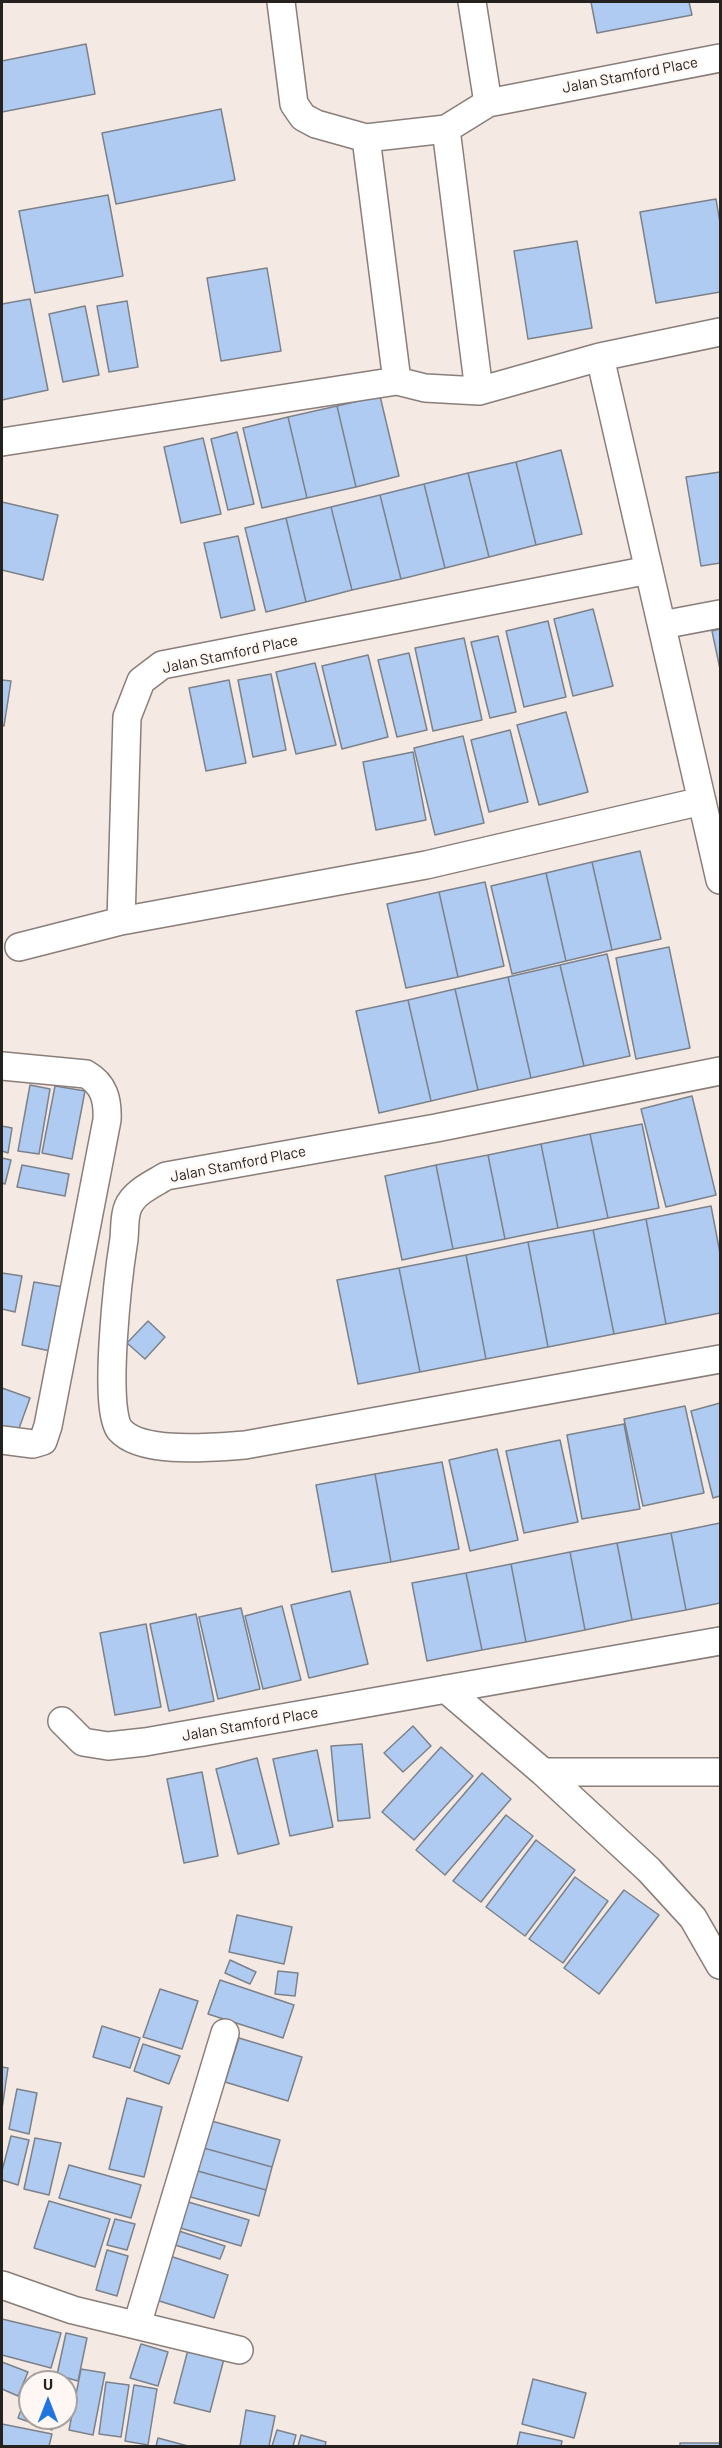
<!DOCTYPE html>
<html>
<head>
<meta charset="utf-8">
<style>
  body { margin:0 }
  #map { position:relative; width:722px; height:2448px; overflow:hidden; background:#f5e9e4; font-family:Barlow,sans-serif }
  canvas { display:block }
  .frame { position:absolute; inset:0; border:3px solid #25211f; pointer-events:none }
  .north { position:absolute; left:18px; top:2370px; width:60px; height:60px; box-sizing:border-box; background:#fef7f4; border:2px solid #a7a19f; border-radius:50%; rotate:0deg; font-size:16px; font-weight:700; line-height:24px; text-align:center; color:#25211f }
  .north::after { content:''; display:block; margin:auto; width:21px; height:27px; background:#2075df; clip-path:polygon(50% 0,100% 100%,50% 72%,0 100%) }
</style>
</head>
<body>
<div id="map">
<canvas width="722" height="2448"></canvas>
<div class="frame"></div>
<div class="north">U</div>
</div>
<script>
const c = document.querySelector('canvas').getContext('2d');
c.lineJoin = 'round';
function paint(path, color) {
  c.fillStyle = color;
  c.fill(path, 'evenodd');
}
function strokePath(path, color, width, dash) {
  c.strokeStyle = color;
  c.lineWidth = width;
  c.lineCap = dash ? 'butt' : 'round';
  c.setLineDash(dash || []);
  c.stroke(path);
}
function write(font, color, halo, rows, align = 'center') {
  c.font = font + ' Barlow,sans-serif';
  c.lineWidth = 4.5;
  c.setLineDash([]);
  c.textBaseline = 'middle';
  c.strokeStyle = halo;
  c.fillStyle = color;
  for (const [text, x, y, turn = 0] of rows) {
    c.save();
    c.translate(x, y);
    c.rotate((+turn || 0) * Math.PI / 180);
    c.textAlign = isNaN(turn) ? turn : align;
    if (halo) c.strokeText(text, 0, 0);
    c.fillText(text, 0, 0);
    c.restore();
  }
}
const building = new Path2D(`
  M591 2H689L692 15 597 33Z
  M86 44 95 94 2 112V61Z
  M221 109 235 180 116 204 102 133Z
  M108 195 123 276 35 293 19 211Z
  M716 199 720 223V292L656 303 640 212Z
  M577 241 592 328 528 339 514 251Z
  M267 268 281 351 221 361 207 278Z
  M30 299 48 390 2 400V304Z
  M127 301 138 367 109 372 97 306Z
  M85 306 99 375 63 382 49 314Z
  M380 396 399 476 356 487 337 406Z
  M337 406 356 487 307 498 288 417Z
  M288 417 307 498 262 508 243 428Z
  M237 432 254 504 228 510 211 439Z
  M203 438 221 514 181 523 164 447Z
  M561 450 582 534 536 545 516 462Z
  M516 462 536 545 489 557 468 473Z
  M720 472V563L701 566 686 477Z
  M468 473 489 557 445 568 424 484Z
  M424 484 445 568 401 579 380 495Z
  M380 495 401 579 352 590 331 507Z
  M2 502 58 515 43 580 2 570Z
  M331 507 352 590 306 602 286 518Z
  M286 518 306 602 266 612 245 528Z
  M238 536 255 610 221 618 204 543Z
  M593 609 613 686 573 696 554 619Z
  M548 621 566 697 524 707 506 631Z
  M720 629V669L712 631Z
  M498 636 516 712 490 718 471 642Z
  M464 638 482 720 433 731 415 648Z
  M409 653 427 730 397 737 378 660Z
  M368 655 388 737 342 749 322 666Z
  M315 663 336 745 296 754 276 672Z
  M271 674 286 750 253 757 238 680Z
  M2 680 11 681 4 726 2 725Z
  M229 680 246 763 206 771 189 688Z
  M566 712 588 792 539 805 517 725Z
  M510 730 528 802 489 812 471 740Z
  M463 736 484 823 435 835 414 748Z
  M413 752 426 820 376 830 363 762Z
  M640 851 661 939 612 950 592 862Z
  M592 862 612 950 566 961 546 873Z
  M546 873 566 961 512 974 491 886Z
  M485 882 504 966 458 977 439 892Z
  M439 892 458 977 406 988 387 904Z
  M669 947 690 1048 636 1059 616 958Z
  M607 954 630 1056 584 1066 560 965Z
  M560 965 584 1066 531 1078 508 977Z
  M508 977 531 1078 478 1090 455 989Z
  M455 989 478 1090 431 1101 408 1000Z
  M408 1000 431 1101 379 1113 356 1011Z
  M30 1085 50 1089 39 1154 18 1151Z
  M55 1086 85 1091 72 1159 42 1153Z
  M692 1096 716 1195 666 1207 641 1109Z
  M642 1124 659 1208 608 1218 590 1134Z
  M2 1126 12 1128 8 1153 2 1151Z
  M590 1134 608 1218 558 1228 541 1144Z
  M541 1144 558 1228 505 1239 488 1155Z
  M488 1155 505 1239 453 1249 436 1165Z
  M2 1158 11 1160 5 1184 2 1183Z
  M22 1165 69 1174 65 1196 17 1187Z
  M436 1165 453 1249 402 1260 385 1176Z
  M711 1206 720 1253V1313L666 1324 646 1219Z
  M646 1219 666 1324 614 1334 593 1230Z
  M593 1230 614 1334 548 1347 528 1242Z
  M528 1242 548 1347 486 1359 466 1255Z
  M466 1255 486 1359 420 1372 399 1268Z
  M399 1268 420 1372 358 1384 337 1280Z
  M2 1273 22 1276 15 1312 2 1309Z
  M34 1282 63 1287 50 1351 22 1345Z
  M148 1321 165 1337 145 1359 127 1343Z
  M2 1388 30 1398 17 1434 2 1429Z
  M720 1403V1496L713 1498 691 1411Z
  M685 1406 704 1493 643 1506 624 1419Z
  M624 1424 640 1509 582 1519 567 1435Z
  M560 1440 578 1522 524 1533 506 1451Z
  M497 1449 518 1540 470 1551 449 1460Z
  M442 1462 459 1549 391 1562 375 1474Z
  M375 1474 391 1562 332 1572 316 1485Z
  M720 1523V1603L686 1610 671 1533Z
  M671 1533 686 1610 632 1620 617 1543Z
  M617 1543 632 1620 585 1630 570 1552Z
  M570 1552 585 1630 526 1642 511 1564Z
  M511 1564 526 1642 482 1650 466 1573Z
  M466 1573 482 1650 427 1661 412 1583Z
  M350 1591 368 1664 309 1678 291 1605Z
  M282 1606 301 1680 263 1689 245 1616Z
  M241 1608 260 1689 218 1699 199 1617Z
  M196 1614 214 1701 169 1711 150 1624Z
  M146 1624 161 1707 115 1715 100 1633Z
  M413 1726 431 1746 403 1772 384 1753Z
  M362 1744 370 1818 338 1821 331 1746Z
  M441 1747 473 1776 414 1840 382 1812Z
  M317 1750 333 1827 290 1836 273 1759Z
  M257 1758 279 1844 238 1854 216 1769Z
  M202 1772 218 1856 184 1863 167 1779Z
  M482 1773 511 1799 445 1875 416 1850Z
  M506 1815 533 1836 481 1902 453 1881Z
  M536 1840 575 1870 525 1936 486 1907Z
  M575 1877 608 1901 563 1963 529 1939Z
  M624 1890 659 1915 599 1994 564 1968Z
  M237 1915 292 1927 284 1964 229 1952Z
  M230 1960 256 1972 250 1984 225 1973Z
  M278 1971 298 1973 295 1996 275 1994Z
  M220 1980 294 2005 283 2038 208 2014Z
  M160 1989 198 2001 182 2049 143 2037Z
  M102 2026 140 2038 130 2068 93 2057Z
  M239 2038 302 2057 288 2101 225 2082Z
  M143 2044 180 2056 169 2084 134 2071Z
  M2 2067 8 2068 2 2109Z
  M17 2089 37 2093 29 2134 9 2129Z
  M127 2098 162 2107 144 2177 109 2169Z
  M208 2120 280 2140 272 2167 200 2147Z
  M11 2136 29 2140 18 2185 2 2180V2171Z
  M35 2138 61 2143 49 2195 24 2189Z
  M200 2147 272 2167 266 2190 194 2170Z
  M69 2165 141 2185 131 2218 59 2198Z
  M194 2170 266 2190 259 2216 187 2196Z
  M49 2201 110 2219 95 2267 34 2248Z
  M185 2201 249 2220 241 2246 177 2227Z
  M115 2219 135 2224 127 2250 107 2245Z
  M179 2231 225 2246 220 2259 175 2245Z
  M107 2250 128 2256 117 2296 96 2290Z
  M170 2256 228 2275 214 2318 156 2300Z
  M2 2319 61 2333 51 2368 2 2355Z
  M66 2333 87 2338 78 2381 57 2375Z
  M141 2344 168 2352 158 2386 130 2378Z
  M189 2346 225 2355 210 2412 174 2403Z
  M2 2362 28 2372 18 2396 2 2389Z
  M81 2369 105 2373 93 2435 69 2430Z
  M34 2374 55 2382H31Z
  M533 2379 586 2393 574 2438 522 2424Z
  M106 2382 129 2385 121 2437 99 2434Z
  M134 2385 157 2389 148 2445 125 2441Z
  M30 2386V2418H56L52 2430 18 2418Z
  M246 2410 275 2416 269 2446H240Z
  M2 2424 52 2434 49 2446H2Z
  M277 2430 296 2435 293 2446H272Z
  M520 2432 562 2441 561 2446H517Z
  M301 2435 326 2442 325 2446H298Z
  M158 2438 188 2446H156Z
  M680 2443H720V2446H680Z`);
paint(building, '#b0cbf2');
strokePath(building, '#7c828a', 1.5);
const minor = new Path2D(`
  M281 2 294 104 303 117 316 124 366 138 446 129 488 103 720 58
  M472 2 488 103
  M446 129 479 391
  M366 138 397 381
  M600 357 720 880
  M2 442 397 381 425 388 479 391 600 357 720 332
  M649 570 162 665 141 681 127 717 121 921 426 865 702 801
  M662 625 720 614
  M19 947 121 921
  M2 1066 86 1074C104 1084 108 1100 107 1120L48 1426 43 1441 33 1444 2 1440
  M720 1071 436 1128 166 1176C153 1184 134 1192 128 1207 124 1216 125 1229 124 1239 119 1270 102 1409 120 1430 142 1455 214 1447 245 1445L720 1359
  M446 1689 543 1772 649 1870 693 1918 720 1965
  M62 1721 83 1742 108 1746 145 1742 720 1641
  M543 1772H720
  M2 2285 73 2310 239 2350
  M137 2325 225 2033`);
strokePath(minor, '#897e7a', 30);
strokePath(minor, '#fff', 27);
write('15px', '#25211f', '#fef7f4', [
  ["Jalan Stamford Place",630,75,-11],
  ["Jalan Stamford Place",230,654,-12],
  ["Jalan Stamford Place",238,1164,-11],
  ["Jalan Stamford Place",250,1724,-10]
]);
</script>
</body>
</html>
